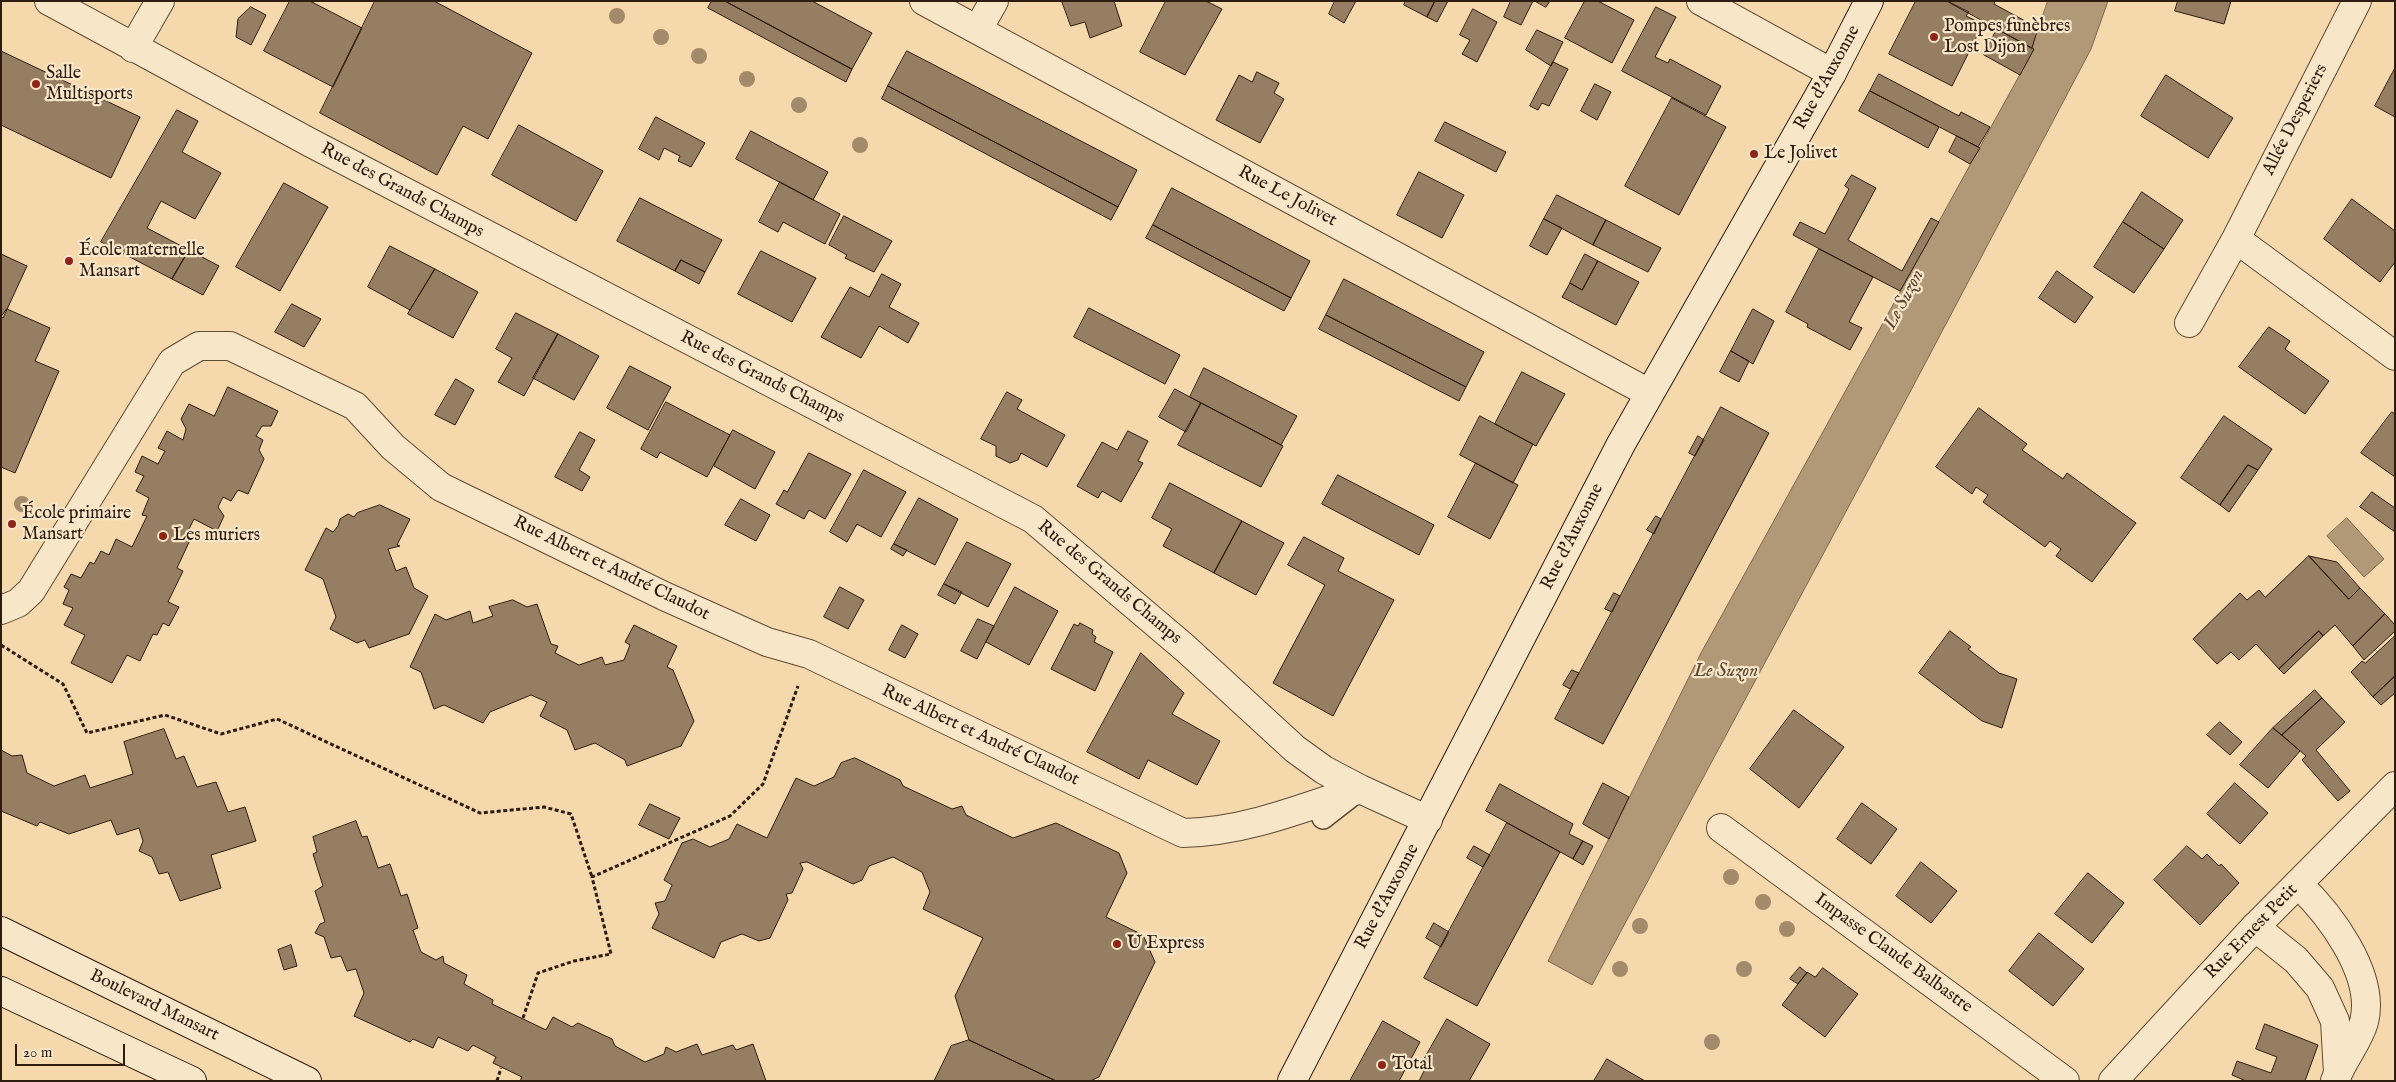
<!DOCTYPE html>
<html>
<head>
<meta charset="utf-8">
<style>
  body { margin:0 }
  #map { position:relative; width:2396px; height:1082px; overflow:hidden; background:#f5d8ac; font-family:"IM FELL English",serif }
  canvas { display:block }
  .frame { position:absolute; inset:0; border:2px solid #2d1c0f; pointer-events:none }
  .scale { position:absolute; left:15px; top:1044px; width:110px; height:22px; box-sizing:border-box; border:2px solid #2d1c0f; border-top:0; padding-left:6px; font-size:15px; line-height:18px; white-space:nowrap; color:#2d1c0f; -webkit-text-stroke:4px #f8e6c9; paint-order:stroke }
</style>
</head>
<body>
<div id="map">
<canvas width="2396" height="1082"></canvas>
<div class="frame"></div>
<div class="scale">20 m</div>
</div>
<script>
const c = document.querySelector('canvas').getContext('2d');
c.lineJoin = 'round';
function paint(path, color) {
  c.fillStyle = color;
  c.fill(path, 'evenodd');
}
function strokePath(path, color, width, dash) {
  c.strokeStyle = color;
  c.lineWidth = width;
  c.lineCap = dash ? 'butt' : 'round';
  c.setLineDash(dash || []);
  c.stroke(path);
}
function write(font, color, halo, rows, align = 'center') {
  c.font = font + ' "IM FELL English",serif';
  c.lineWidth = 4.5;
  c.setLineDash([]);
  c.textBaseline = 'middle';
  c.strokeStyle = halo;
  c.fillStyle = color;
  for (const [text, x, y, turn = 0] of rows) {
    c.save();
    c.translate(x, y);
    c.rotate((+turn || 0) * Math.PI / 180);
    c.textAlign = isNaN(turn) ? turn : align;
    if (halo) c.strokeText(text, 0, 0);
    c.fillText(text, 0, 0);
    c.restore();
  }
}
const water = new Path2D(`
  M2048 1H2108L2091 49 1909 394 1592 985 1548 961 1701 653 2034 49 2032 48Z
  M2347 518 2384 559 2364 577 2327 536Z`);
paint(water, '#b19877');
strokePath(water, '#7c664d', 1);
const building = new Path2D(`
  M290 1H310L362 28 333 87 264 51Z
  M375 1H434L532 53 488 139 463 126 437 175 320 113Z
  M712 1H725L852 69 846 82 708 8Z
  M725 1H812L872 33 852 69Z
  M1062 1H1114L1122 26 1090 38 1085 22 1071 26Z
  M1166 1H1206L1222 9 1185 75 1140 52Z
  M1335 1H1356L1344 23 1329 14Z
  M1406 1H1435L1427 17 1404 5Z
  M1435 1H1448L1437 22 1427 17Z
  M1511 1H1533L1521 25 1504 17Z
  M1535 1H1550L1546 7Z
  M1585 1H1598L1634 20 1612 63 1565 38Z
  M1916 1H1947L1969 12 1966 16 1983 24 1952 86 1889 54Z
  M1947 1H1995L1994 4 2038 28 2032 48Z
  M2178 1H2231L2224 24 2175 11Z
  M251 7 266 15 251 45 236 37 238 19Z
  M1656 7 1676 17 1655 57 1668 63 1670 59 1721 86 1706 115 1622 71Z
  M1473 9 1497 22 1477 62 1462 54 1470 40 1460 35Z
  M1997 29 2034 49 2020 75 1984 55Z
  M1537 30 1563 42 1551 66 1526 50Z
  M1 51 140 117 111 178 1 125Z
  M907 51 1137 170 1118 207 888 86Z
  M1553 62 1568 69 1549 106 1542 103 1538 110 1530 106Z
  M2395 68V117L2375 106Z
  M1257 72 1279 83 1274 93 1284 99 1260 143 1216 120 1239 75 1252 82Z
  M1879 74 1959 116 1961 112 1990 127 1978 147 1870 91Z
  M2166 75 2233 118 2208 158 2141 116Z
  M1595 84 1611 92 1597 120 1581 111Z
  M888 86 1118 207 1111 220 882 99Z
  M1870 91 1939 127 1928 148 1859 111Z
  M1672 98 1726 127 1679 215 1625 186Z
  M177 110 198 121 182 152 221 173 195 219 161 201 147 228 189 250 172 279 101 242Z
  M656 117 705 143 691 167 678 161 680 156 664 148 659 160 639 149Z
  M1445 122 1506 152 1496 172 1435 141Z
  M519 125 603 171 576 221 492 175Z
  M751 131 828 172 813 200 736 159Z
  M1957 136 1980 148 1970 164 1949 152Z
  M1419 172 1464 195 1442 238 1397 215Z
  M1852 175 1876 188 1848 240 1902 271 1931 218 1939 222 1900 291 1793 235 1800 222 1825 234 1849 189 1845 186Z
  M780 182 840 214 825 244 783 222 778 232 759 222Z
  M284 183 328 207 280 291 236 267Z
  M1172 188 1310 261 1291 298 1153 225Z
  M2142 192 2183 220 2164 249 2123 222Z
  M1557 195 1606 220 1593 245 1544 219Z
  M640 198 722 240 705 272 681 260 675 271 617 241Z
  M2352 199 2395 231V262L2380 282 2324 239Z
  M844 216 892 241 874 272 845 258 847 255 829 245Z
  M1544 219 1562 228 1547 255 1530 246Z
  M1606 220 1661 248 1648 272 1593 245Z
  M2123 222 2164 249 2134 293 2094 267Z
  M1153 225 1291 298 1284 311 1146 238Z
  M390 246 435 269 410 310 368 287Z
  M1819 249 1873 277 1849 322 1862 328 1850 350 1807 327 1808 324 1786 312Z
  M189 250 219 266 203 295 172 279Z
  M761 251 816 278 792 322 738 294Z
  M1 254 27 266 3 318 1 317Z
  M1585 254 1598 261 1582 290 1570 283Z
  M681 260 705 272 699 284 675 271Z
  M1598 261 1639 282 1616 325 1562 297 1570 283 1582 290Z
  M435 269 478 292 453 338 408 314Z
  M2057 271 2093 297 2075 323 2039 298Z
  M882 274 901 284 889 307 919 323 908 343 879 326 861 358 821 337 850 287 869 297Z
  M1344 279 1484 352 1466 387 1326 315Z
  M292 304 321 319 304 347 275 332Z
  M1089 308 1180 355 1165 384 1074 337Z
  M7 309 50 328 35 361 59 371 15 473 1 467V317Z
  M1753 309 1774 321 1753 364 1731 351Z
  M516 313 558 334 524 396 498 382 512 358 496 349Z
  M1326 315 1466 387 1459 401 1319 329Z
  M2269 327 2290 341 2285 349 2329 381 2305 414 2239 367Z
  M558 334 599 356 574 400 533 378Z
  M1731 351 1749 361 1739 382 1720 372Z
  M630 366 671 387 648 430 607 408Z
  M1204 368 1297 416 1281 445 1190 397Z
  M1522 372 1565 394 1536 446 1495 424Z
  M456 379 474 390 455 425 435 415Z
  M228 387 278 411 271 426H262L256 436 263 440 259 450 264 459 248 494 238 490 231 501 223 497 218 507 224 516 217 531 194 519 186 535 191 538 177 568 183 571 168 602 179 607 169 626 163 623 157 635 153 634 140 661 127 655 112 683 71 663 85 635 64 625 73 608 63 604 69 590 64 587 71 574 81 578 90 562 94 564 101 551 109 555 116 539 132 547 147 516 142 515 149 498 136 491 144 476 135 472 142 456 158 464 165 451 158 448 167 431 183 440 186 429 181 419 189 404 214 416Z
  M1175 389 1201 403 1186 432 1159 417Z
  M1007 392 1022 400 1017 409 1065 435 1047 467 1021 453 1018 460 1010 463 996 456V446L981 439Z
  M666 402 730 435 707 477 660 452 657 458 641 449Z
  M1201 403 1283 446 1261 487 1178 445Z
  M1721 407 1769 433 1603 744 1555 719Z
  M1979 408 2027 444 2022 450 2063 479 2067 473 2136 523 2092 582 2056 556 2061 549 2050 541 2045 547 1983 502 1988 495 1976 487 1972 494 1936 467Z
  M2392 412 2395 414V477L2361 453Z
  M1480 416 1533 444 1513 483 1460 455Z
  M2224 416 2272 449 2258 470 2248 465 2220 505 2181 478Z
  M733 430 775 452 755 489 714 466Z
  M1128 431 1148 441 1138 461 1143 463 1121 502 1102 491 1098 498 1077 486 1102 442 1117 450Z
  M580 432 595 440 579 470 590 477 582 491 555 477Z
  M1698 436 1704 440 1695 456 1689 453Z
  M809 453 851 474 825 519 809 510 804 519 776 504 784 490 787 492Z
  M1476 463 1518 485 1490 539 1448 517Z
  M2248 465 2258 470 2229 512 2220 505Z
  M864 470 906 492 881 537 857 524 847 542 830 532Z
  M1338 475 1434 525 1419 555 1322 504Z
  M1170 483 1242 521 1214 573 1163 546 1172 529 1152 518Z
  M2372 492 2395 508V532L2360 507Z
  M919 498 958 519 935 565 894 544Z
  M741 499 770 515 756 541 725 525Z
  M380 505 410 519 397 545 400 546 388 549 396 571 406 567 414 588 428 596 409 634 369 648 365 640 357 643 330 629 336 617 323 579 305 570 326 528 333 532 338 526 340 519 348 514 354 517 357 513Z
  M1656 516 1661 519 1654 534 1647 530Z
  M1242 521 1284 543 1256 595 1214 573Z
  M1304 537 1344 558 1338 571 1394 600 1333 716 1273 683 1325 585 1288 565Z
  M967 542 1011 564 988 607 944 584Z
  M894 544 907 550 903 556 891 549Z
  M2309 556 2349 599 2360 588 2385 614 2353 646 2335 625 2323 636 2319 631 2279 669 2256 644 2239 660 2231 652 2217 664 2193 639 2240 593 2247 600 2259 590 2265 597Z
  M2309 556 2337 562 2360 588 2349 599Z
  M944 584 962 592 955 604 938 595Z
  M840 587 864 600 848 629 824 617Z
  M1015 587 1058 611 1029 665 986 642Z
  M1614 593 1620 596 1612 612 1605 609Z
  M513 600 527 607 537 604 551 644 558 646 555 653 579 665 602 657 605 665 624 660 630 645 625 642 634 625 677 646 667 667 673 670 694 721 681 746 627 766 625 760 595 743 575 750 567 730 540 716 547 702 531 695 490 712 483 723 444 705 434 709 421 672 410 667 435 614 446 620 470 611 473 623 493 616 489 607Z
  M2385 614 2395 625V631L2364 660 2353 646Z
  M978 619 994 626 977 659 961 651Z
  M1080 623 1093 630 1092 634 1096 637 1094 642 1113 652 1095 691 1051 669 1074 624 1078 626Z
  M902 625 918 634 905 658 889 650Z
  M1950 631 1971 647 1968 649 1999 673 2017 679 2002 728 1982 721 1919 673Z
  M2319 631 2323 636 2284 674 2279 669Z
  M2395 636V676L2373 697 2351 672 2362 661 2365 663Z
  M1141 653 1184 693 1172 714 1220 741 1197 785 1148 760 1139 779 1087 752Z
  M1572 670 1579 673 1570 689 1563 685Z
  M2395 676V693L2381 705 2373 697Z
  M2315 690 2322 698 2282 735 2273 728Z
  M2322 698 2345 722 2316 750 2350 791 2338 801 2302 760 2306 756 2282 735Z
  M1794 710 1844 747 1799 808 1750 769Z
  M2220 722 2242 742 2230 755 2207 735Z
  M2273 728 2300 751 2268 788 2240 765Z
  M164 729 176 759 184 756 197 787 216 782 228 812 245 807 256 841 211 855 221 888 180 901 168 872 159 874 152 857 139 851 143 841 139 828 117 835 111 820 69 834 40 822 37 826 1 811V750L12 756 22 755 27 773 54 786 85 775 90 788 133 774 124 742Z
  M855 758 900 780 903 786 952 809 962 806 966 815 1013 838 1056 823 1119 853 1127 873 1106 917 1143 935 1155 962 1099 1077 1090 1081H1056L969 1040 955 996 983 938 923 909 930 892 922 872 893 857 869 866 862 880 853 884 807 862 800 863 803 869 792 893 786 894 788 900 770 938 759 941 742 934 721 942 714 958 652 928 659 914 655 903 665 901 672 885 664 880 682 843 693 839 710 847 729 839 737 824 767 838 796 778 814 786 834 777 841 763Z
  M1603 783 1629 797 1609 839 1583 824Z
  M2235 783 2268 813 2240 844 2207 814Z
  M1500 784 1573 824 1569 834 1583 841 1573 859 1486 811Z
  M1862 803 1897 829 1871 864 1837 839Z
  M650 804 680 818 669 839 639 825Z
  M356 821 362 837 367 836 378 868 390 864 401 896 407 894 418 928 413 930 421 952 436 960 443 956 444 963 467 975 464 984 493 1000 492 1004 546 1030 553 1017 572 1027 578 1023 612 1039 615 1046 645 1062 664 1054 666 1047 676 1052 697 1044 702 1055 733 1045 736 1050 753 1044 766 1081H520L522 1077 493 1063 496 1057 473 1045 468 1051 438 1037 433 1048 413 1039 410 1042 354 1016 364 993 356 969 347 971 341 956 331 958 324 937 315 933 320 924 325 922 315 891 323 886 313 854 317 852 313 837Z
  M1507 823 1560 852 1477 1006 1424 978Z
  M1583 841 1593 846 1583 865 1573 859Z
  M1474 846 1490 855 1483 867 1467 858Z
  M2187 846 2202 859 2207 854 2219 866 2221 864 2239 883 2200 925 2154 880Z
  M1921 862 1957 891 1931 923 1896 896Z
  M2088 873 2124 903 2092 943 2055 914Z
  M1434 923 1449 932 1441 947 1426 938Z
  M2039 933 2084 969 2053 1006 2009 971Z
  M291 945 297 966 284 970 278 950Z
  M1800 967 1807 973 1798 984 1790 979Z
  M1823 968 1858 994 1825 1037 1782 1005 1807 972 1815 977Z
  M1447 1019 1490 1044 1469 1081H1419L1426 1067 1421 1065Z
  M1383 1021 1420 1042 1399 1081H1350Z
  M2265 1024 2318 1045 2305 1081H2246L2232 1075 2237 1061 2271 1073 2277 1057 2256 1049Z
  M969 1040 1056 1081H934L951 1046Z
  M1607 1059 1645 1081H1594Z`);
paint(building, '#957e61');
strokePath(building, '#2d1c0f', 1);
const service = new Path2D(`
  M1323 818 1350 797`);
const minor = new Path2D(`
  M49 1 311 143 1033 519 1185 648 1295 749 1324 770 1360 789 1428 820
  M924 1 1649 393
  M1701 1 1832 73
  M978 29 994 1
  M133 48 160 1
  M2236 239 2395 356
  M2189 323 2236 239 2357 1
  M1 610 18 603 31 591 172 362 199 346H230L355 406 393 447 441 487 664 596 767 642 809 654 1183 833C1244 832 1303 808 1360 789
  M1721 828 2065 1081
  M2298 884C2330 914 2376 975 2364 1022 2358 1043 2342 1060 2335 1081
  M2255 927 2296 960 2320 988 2335 1021 2338 1073`);
const tertiary = new Path2D(`
  M2113 1081 2255 927 2395 786`);
const secondary = new Path2D(`
  M1 931 307 1081
  M1 991 192 1081
  M1292 1081 1621 444 1832 73 1869 1`);
strokePath(service, '#5f4b36', 24);
strokePath(minor, '#5f4b36', 30);
strokePath(tertiary, '#5f4b36', 30);
strokePath(secondary, '#2d1c0f', 30);
strokePath(new Path2D(`
  M1 645 63 684 87 733 165 715 221 734 277 719 480 813 544 807 571 814 592 877
  M523 1018 538 973 574 961 611 954 592 877 730 816 763 784 798 686
  M497 1081 501 1068`), '#2d1c0f', 3, [4, 2.5]);
strokePath(service, '#f8e6c9', 21);
strokePath(minor, '#f8e6c9', 28);
strokePath(tertiary, '#f8e6c9', 28);
strokePath(secondary, '#f8e6c9', 28);
c.fillStyle = '#a28a6b';
for (const [x, y] of [
  [617,16],
  [661,37],
  [699,56],
  [747,79],
  [799,105],
  [860,145],
  [22,504],
  [1731,877],
  [1763,902],
  [1640,926],
  [1787,929],
  [1620,969],
  [1744,969],
  [1712,1042]
]) {
  c.beginPath();
  c.arc(x, y, 8, 0, 2 * Math.PI);
  c.fill();
}
for (const [x, y, r, color] of [
  [1934,37,5,"#8f2418"],
  [36,84,5,"#8f2418"],
  [1754,154,5,"#8f2418"],
  [69,261,5,"#8f2418"],
  [12,524,5,"#8f2418"],
  [163,536,5,"#8f2418"],
  [1117,944,5,"#8f2418"],
  [1382,1065,5,"#8f2418"]
]) {
  const dot = new Path2D();
  dot.arc(x, y, r, 0, 2 * Math.PI);
  c.fillStyle = color;
  c.fill(dot);
  strokePath(dot, '#f8e6c9', 2);
}
write('18px', '#2d1c0f', '#f8e6c9', [
  ["Pompes funèbres",1944,27],
  ["Lost Dijon",1944,48],
  ["Salle",46,74],
  ["Multisports",46,95],
  ["Le Jolivet",1764,154],
  ["École maternelle",79,251],
  ["Mansart",79,272],
  ["École primaire",22,514],
  ["Mansart",22,535],
  ["Les muriers",173,536],
  ["U Express",1127,944],
  ["Total",1392,1065]
], 'left');
write('18px', '#2d1c0f', '#f8e6c9', [
  ["Rue d'Auxonne",1828,78,-61],
  ["Allée Desperiers",2296,120,-63],
  ["Rue des Grands Champs",402,191,28],
  ["Rue Le Jolivet",1287,197,28],
  ["Rue des Grands Champs",762,378,27],
  ["Rue d'Auxonne",1573,537,-63],
  ["Rue Albert et André Claudot",611,569,26],
  ["Rue des Grands Champs",1109,583,40],
  ["Rue Albert et André Claudot",980,736,25],
  ["Rue d'Auxonne",1388,897,-62],
  ["Rue Ernest Petit",2252,932,-46],
  ["Impasse Claude Balbastre",1893,954,36],
  ["Boulevard Mansart",154,1006,26]
]);
write('italic 19px', '#5b4733', '#f8e6c9', [
  ["Le Suzon",1905,300,-62],
  ["Le Suzon",1726,672]
]);
</script>
</body>
</html>
